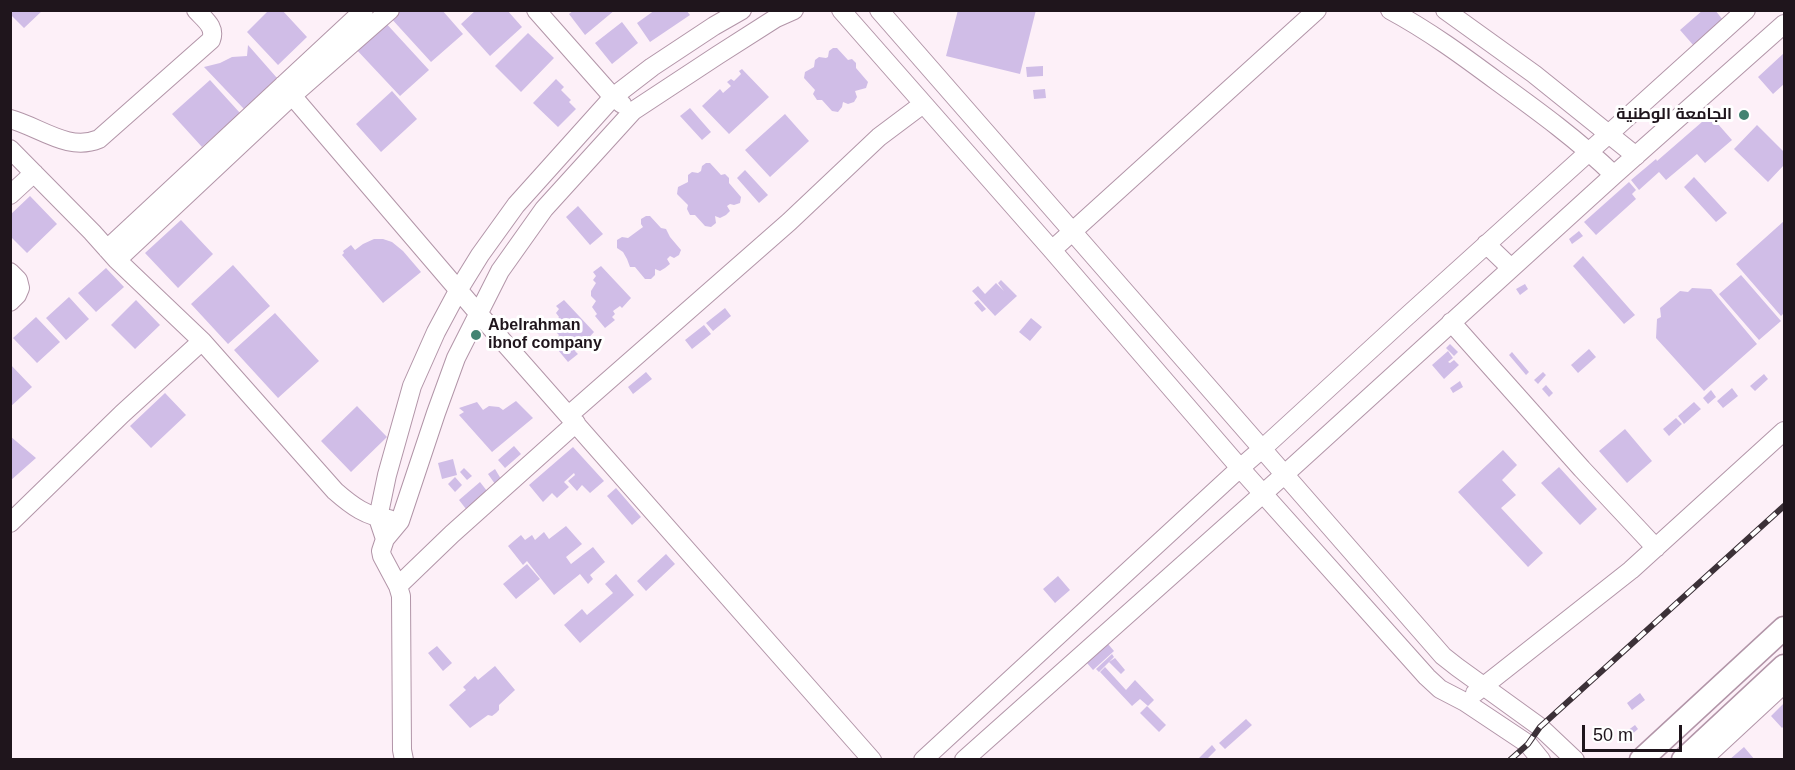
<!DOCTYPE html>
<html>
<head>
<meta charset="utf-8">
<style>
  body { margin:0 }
  #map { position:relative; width:1795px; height:770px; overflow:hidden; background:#fdf0f8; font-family:Helvetica,sans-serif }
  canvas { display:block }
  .frame { position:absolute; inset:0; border:12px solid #1f151c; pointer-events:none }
  .scale { position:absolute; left:1582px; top:725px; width:100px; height:27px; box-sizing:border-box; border:3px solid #1f151c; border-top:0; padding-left:8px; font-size:18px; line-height:21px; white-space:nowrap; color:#1f151c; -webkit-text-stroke:4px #fff; paint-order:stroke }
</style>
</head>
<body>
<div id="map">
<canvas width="1795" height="770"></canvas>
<div class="frame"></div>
<div class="scale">50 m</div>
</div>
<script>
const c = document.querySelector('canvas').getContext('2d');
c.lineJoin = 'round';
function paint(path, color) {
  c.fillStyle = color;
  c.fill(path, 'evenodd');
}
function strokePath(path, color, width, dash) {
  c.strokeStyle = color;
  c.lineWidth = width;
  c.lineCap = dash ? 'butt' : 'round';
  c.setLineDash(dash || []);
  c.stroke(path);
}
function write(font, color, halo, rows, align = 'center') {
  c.font = font + ' Helvetica,Cairo,sans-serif';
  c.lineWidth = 6;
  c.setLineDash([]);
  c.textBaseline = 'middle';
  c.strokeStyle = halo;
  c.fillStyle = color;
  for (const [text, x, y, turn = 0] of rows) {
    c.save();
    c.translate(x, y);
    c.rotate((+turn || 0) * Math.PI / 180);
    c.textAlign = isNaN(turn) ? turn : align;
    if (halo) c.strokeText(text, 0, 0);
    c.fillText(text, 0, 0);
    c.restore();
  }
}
paint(new Path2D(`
  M10 10H43L24 28 10 14Z
  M269 10H282L307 37 278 65 247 32Z
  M395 10H442L463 34 431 62 389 16Z
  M476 10H507L522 27 490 56 461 24Z
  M574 10H615L585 35 569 14Z
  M655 10H686L690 15 650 42 637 23Z
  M958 10H1036L1020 74 946 56Z
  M1703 10H1715L1723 20 1694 46 1680 30Z
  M383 20 429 70 400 96 354 47Z
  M622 22 638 43 612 64 595 43Z
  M528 33 554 58 521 92 495 66Z
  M248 45 277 78 244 109 204 67 220 63 232 57 247 56Z
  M833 48H837L848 60 852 59 856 63V68L868 82 866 88 855 91 857 97 854 102 848 104 843 102 842 107 838 112 832 111 822 100H817L813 94 815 90 804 78 805 72 814 67 815 60 819 57 826 58 828 57 829 51Z
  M1784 53V84L1773 94 1758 77Z
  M1043 66V76L1027 77 1026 67Z
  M742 69 769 97 729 134 702 106 720 89 723 93 731 86 727 82 731 79 734 81 741 74 739 71Z
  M556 79 564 87 561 90 571 100 569 102 576 109 558 127 533 103Z
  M210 80 240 113 202 147 172 114Z
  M1045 89 1046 98 1034 99 1033 90Z
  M392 91 417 119 381 152 356 124Z
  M690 108 711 132 702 140 680 116Z
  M785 114 809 141 770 177 745 150Z
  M1710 115 1732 140 1705 163 1697 154 1666 180 1659 172 1639 190 1631 180 1656 159 1657 161Z
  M1757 125 1784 152V165L1768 182 1734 149Z
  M706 163H710L721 175 725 174 729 178V183L741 197 740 203 734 205 730 204 727 206 730 211 726 215 720 218 715 216 716 223 711 227 705 226 695 215H690L687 209 688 205 677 194 678 187 688 182V175L692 172 698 173 701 171 702 166Z
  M745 170 768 195 759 203 737 178Z
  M1694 177 1727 213 1716 222 1684 187Z
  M1629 182 1636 190 1632 194 1636 199 1596 235 1584 222Z
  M30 196 57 224 27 253 10 236V215Z
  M578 206 603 234 590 245 566 217Z
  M646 216H650L661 228 666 229 670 237 681 250 679 255 674 258 670 256 667 259 670 264 665 268 660 271 655 269V275L651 279H645L635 267H630L627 259 623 252 617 248V240L622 237 628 238 643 227 641 224V219Z
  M181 220 213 254 178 288 145 253Z
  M1784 221V313L1781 316 1736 264Z
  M1579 231 1583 236 1572 244 1569 239Z
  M374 239H383L392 242 403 251 421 272 383 303 342 255 344 253 343 251 351 245 355 250 363 244Z
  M1583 256 1635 315 1624 324 1573 266Z
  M233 265 270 306 228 344 191 304Z
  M601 266 631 298 622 308 620 306 613 311 615 314 612 317 615 320 605 328 595 316 597 314 592 307 596 301 591 296V291L596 283 593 280 596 276 593 272Z
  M106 268 124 287 96 312 78 293Z
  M1741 275 1781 321 1759 340 1719 294Z
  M1001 280 1017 296 995 316 972 291 978 286 985 294 996 283 1004 291 998 283Z
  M1525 284 1528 289 1520 295 1516 289Z
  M1692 288 1711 289 1757 344 1704 391 1656 338 1657 319 1661 317 1660 308 1680 291 1688 292Z
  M69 297 89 319 66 340 46 318Z
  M136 300 160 325 135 349 111 325Z
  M564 300 594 332 585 342 583 340 576 345 578 348 575 351 578 354 568 362 558 350 561 348 555 341 559 335 554 330V325L559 317 556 313 559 309 556 306Z
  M978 300 986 309 982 312 974 303Z
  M725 308 731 316 713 331 706 323Z
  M275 313 319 361 278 398 234 350Z
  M36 317 60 342 37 363 13 338Z
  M1031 318 1042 327 1030 341 1019 332Z
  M704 325 711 334 692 349 685 340Z
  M1450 344 1458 352 1454 356 1446 348Z
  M1589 349 1596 357 1578 373 1571 365Z
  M1448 351 1453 358 1448 362 1450 363 1454 360 1459 365 1444 379 1432 365Z
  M1512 352 1529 372 1526 375 1509 355Z
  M10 364 32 387 10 407Z
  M646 372 652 379 633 394 628 387Z
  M1543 372 1546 375 1538 384 1534 380Z
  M1764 374 1768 379 1755 391 1750 386Z
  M1460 381 1463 387 1453 393 1450 388Z
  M1546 385 1553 393 1549 397 1542 389Z
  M1732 388 1738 396 1723 408 1717 401Z
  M1711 390 1716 397 1708 404 1703 398Z
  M165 393 186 415 151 448 130 426Z
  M516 401 533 418 492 452 459 415 464 412 459 408 477 402 483 410 489 406 499 407 503 410Z
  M1694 402 1701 409 1684 424 1678 416Z
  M357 406 387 437 351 472 321 441Z
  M1676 418 1682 424 1669 436 1663 429Z
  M1625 429 1652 461 1627 483 1599 451Z
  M10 436 36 458 10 481Z
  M514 446 521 454 505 468 498 460Z
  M573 447 604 481 590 493 582 485 577 491 568 481 575 475 574 473 564 482 569 487 557 498 552 493 543 502 529 485Z
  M1503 450 1517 465 1502 480 1516 495 1501 508 1543 553 1528 567 1458 492Z
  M453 459 457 475 442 479 438 463Z
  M1559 467 1597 509 1580 525 1541 483Z
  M464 468 472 476 467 480 460 472Z
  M495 469 501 479 495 484 488 474Z
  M455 477 462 485 455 492 448 484Z
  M480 482 487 491 466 509 459 500Z
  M616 488 641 517 632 525 607 496Z
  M566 526 582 544 566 557 571 564 593 547 605 562 590 575 593 579 588 584 580 574 554 595 527 561 523 565 508 546 521 535 525 540 532 535 535 540 544 532 549 539Z
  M666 554 675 564 646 591 637 581Z
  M527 564 540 579 516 599 503 584Z
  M616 574 634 595 580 643 564 625 582 609 587 615 613 593 605 584Z
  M1058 576 1070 590 1055 603 1043 589Z
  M1108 644 1114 651 1093 670 1087 663Z
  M437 646 452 663 443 671 428 653Z
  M1112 654 1114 657 1099 672 1096 669Z
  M1115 658 1125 670 1121 674 1109 662Z
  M495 666 515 690 499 705V710L496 713 492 716 488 715 470 728 449 705 466 690 463 687 475 676 478 680Z
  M1105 667 1126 690 1135 680 1154 700 1148 706 1140 699 1132 706 1100 672Z
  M1640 693 1645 700 1632 710 1627 703Z
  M1784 703V726L1782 728 1771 716Z
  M1147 706 1166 725 1159 732 1140 713Z
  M1246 719 1252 725 1225 749 1219 743Z
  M1635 725 1638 729 1630 736 1627 731Z
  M1212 745 1216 750 1206 760H1197Z
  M1744 747 1755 760H1729Z`), '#d0bde7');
const minor = new Path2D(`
  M536 10 613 97 622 104
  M841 10 1052 250 1240 468 1427 677 1440 689 1465 702 1528 744 1541 760
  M879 10 1443 656 1457 667 1540 727 1575 760
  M1390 10C1429 31 1463 56 1498 82 1538 111 1578 140 1614 175
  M1445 10 1534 74 1636 156
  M283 85 478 313 872 760
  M10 119C40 127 68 152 99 139L211 40C216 27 205 20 196 10
  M10 149 92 232 117 260 202 341 335 491C352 506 367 517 389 519
  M10 195 34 173
  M1486 244 1511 268
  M107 249 364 10
  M1052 250 1317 10
  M117 260 293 95 390 10
  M10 272 18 280 20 288 17 295 10 302
  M1451 322 1582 469 1656 548
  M569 415 789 222 879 137 923 104
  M10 523 122 414 202 341
  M385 539 378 518 387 475 412 386 436 332 459 289 480 255 516 205 613 97 652 67 714 26 742 10
  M398 586 452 534 576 423
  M1475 693 1631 570 1784 431
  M404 760 402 750 401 596 398 586 382 556 381 551 385 539 400 521 436 413 456 358 500 271 544 209 633 111 718 55 776 18 794 10
  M923 760 1240 468 1262 449 1405 318 1746 10
  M964 760 1285 474 1614 175 1784 24
  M1702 760 1784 684`);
const major = new Path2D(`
  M1641 760 1784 628
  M1683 760 1784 666`);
strokePath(minor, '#b295a8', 20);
strokePath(major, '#b295a8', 25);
strokePath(minor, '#fff', 18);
strokePath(major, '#fff', 22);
const rail = new Path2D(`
  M1510 760 1528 744 1540 727 1784 506`);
strokePath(rail, '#3c3138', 6);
strokePath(rail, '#fff', 4, [11]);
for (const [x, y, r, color] of [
  [1744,115,6,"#438372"],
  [476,335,6,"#438372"]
]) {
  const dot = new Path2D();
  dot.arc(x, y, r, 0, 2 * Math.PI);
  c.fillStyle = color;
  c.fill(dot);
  strokePath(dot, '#fff', 2);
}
write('bold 16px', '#1f151c', '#fff', [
  ["الجامعة الوطنية",1732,115],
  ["Abelrahman",488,326,"left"],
  ["ibnof company",488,344,"left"]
], 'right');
</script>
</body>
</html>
